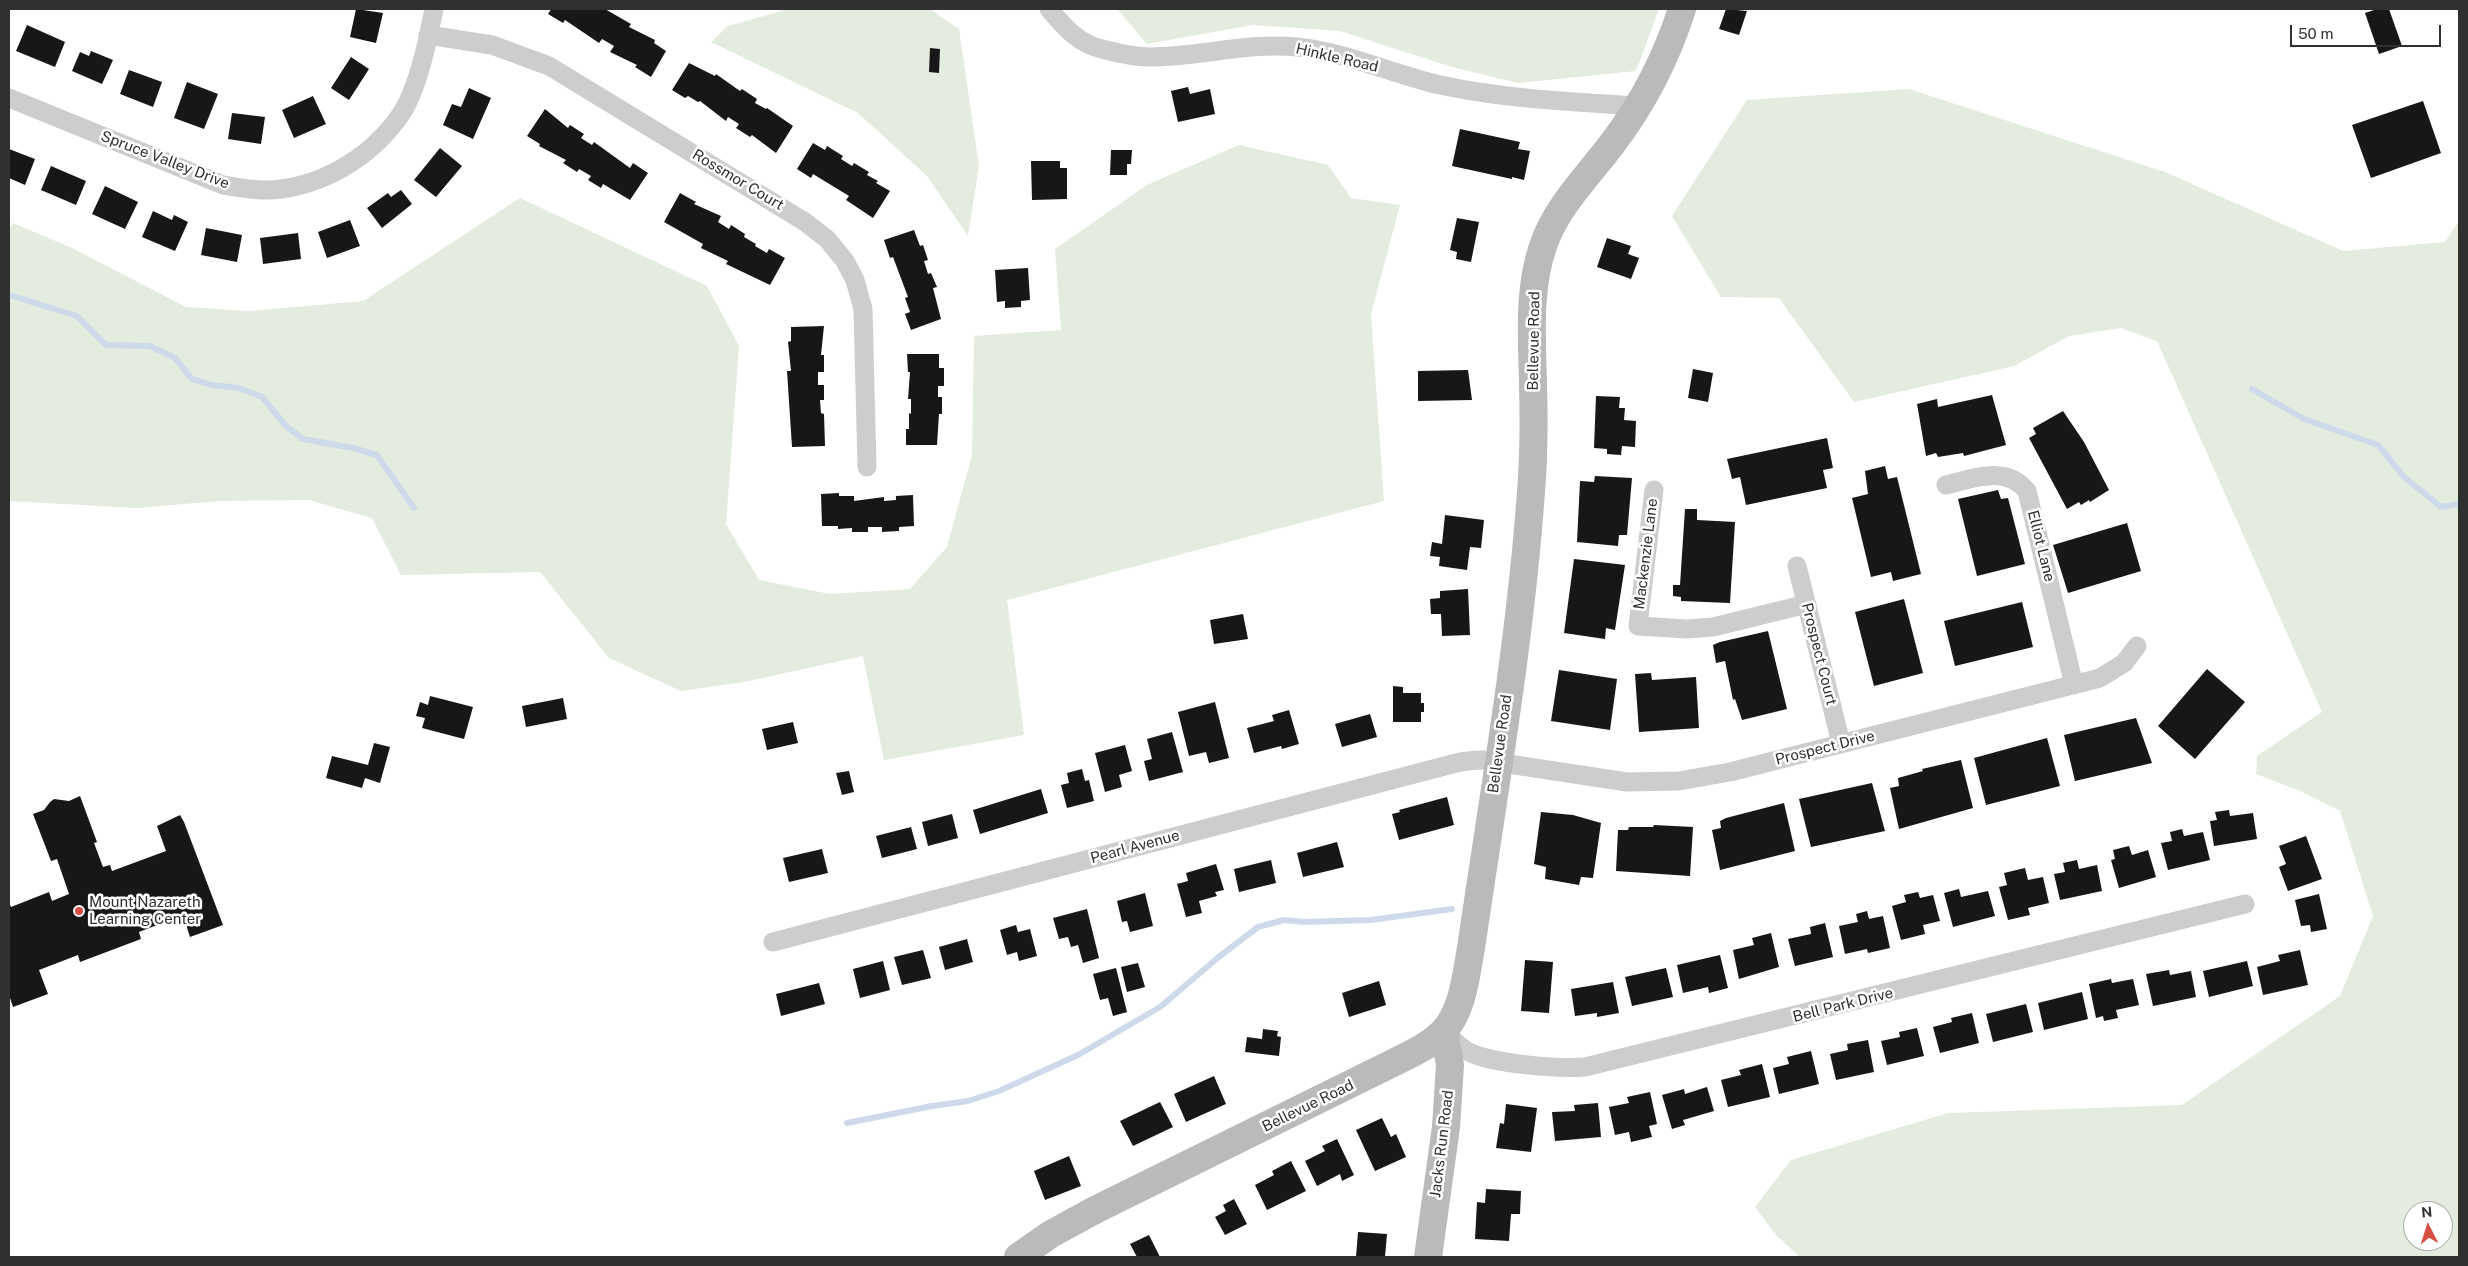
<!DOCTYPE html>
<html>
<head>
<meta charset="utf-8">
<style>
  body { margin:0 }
  #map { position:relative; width:2468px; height:1266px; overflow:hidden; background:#fff; font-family:"Public Sans",sans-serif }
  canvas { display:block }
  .frame { position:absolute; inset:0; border:10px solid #303030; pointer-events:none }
  .north { position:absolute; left:2403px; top:1201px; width:50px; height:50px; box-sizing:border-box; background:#fff; border:1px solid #acacac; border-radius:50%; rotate:355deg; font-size:14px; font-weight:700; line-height:20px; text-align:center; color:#303030 }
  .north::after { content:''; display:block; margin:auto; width:18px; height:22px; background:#d55044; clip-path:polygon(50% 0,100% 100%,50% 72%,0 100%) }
  .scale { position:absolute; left:2290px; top:25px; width:151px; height:22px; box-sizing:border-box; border:2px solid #303030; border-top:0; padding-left:6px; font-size:15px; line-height:18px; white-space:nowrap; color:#303030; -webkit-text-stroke:4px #fff; paint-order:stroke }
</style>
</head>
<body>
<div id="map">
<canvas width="2468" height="1266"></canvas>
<div class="frame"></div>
<div class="north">N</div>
<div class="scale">50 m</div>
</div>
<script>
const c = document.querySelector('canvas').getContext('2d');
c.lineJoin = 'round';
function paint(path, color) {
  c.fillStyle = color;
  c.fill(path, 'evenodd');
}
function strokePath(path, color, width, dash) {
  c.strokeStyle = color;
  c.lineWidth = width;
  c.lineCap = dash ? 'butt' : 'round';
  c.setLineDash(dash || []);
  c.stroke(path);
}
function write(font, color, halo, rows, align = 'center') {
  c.font = font + ' "Public Sans",sans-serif';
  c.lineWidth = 5;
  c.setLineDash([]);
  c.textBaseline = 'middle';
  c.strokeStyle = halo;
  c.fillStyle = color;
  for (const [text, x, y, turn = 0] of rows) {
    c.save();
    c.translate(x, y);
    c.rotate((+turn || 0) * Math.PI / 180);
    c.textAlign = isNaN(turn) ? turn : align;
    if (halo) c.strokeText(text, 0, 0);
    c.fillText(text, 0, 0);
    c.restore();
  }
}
paint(new Path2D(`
  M789 9H930L959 29 979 166 968 236 927 176 858 113 711 42 728 26Z
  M1117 9H1659L1636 71 1518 83 1452 67 1340 31 1253 25 1147 44Z
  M1909 89 2165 172 2343 251 2445 242 2459 221V1257H1800L1777 1236 1755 1207 1791 1160 1948 1113 2182 1105 2340 996 2373 916 2340 811 2298 790 2256 774 2257 756 2322 712 2157 341 2121 328 2069 336 2014 366 1854 402 1779 298 1721 297 1672 216 1747 100ZM2413 1211H2443V1241H2413Z
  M1239 145 1328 165 1351 198 1400 205 1371 314 1384 501 1007 600 1024 735 884 760 863 656 744 682 681 691 609 658 540 572 401 575 372 518 309 500 220 501 137 508 9 501V228L13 223 72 248 186 307 249 311 363 301 520 198 707 286 739 346 726 524 759 580 830 594 910 589 947 547 972 455 974 336 1061 330 1055 249 1147 185Z`), '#e4ebdf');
strokePath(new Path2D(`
  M9 295 77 316 106 345 150 346 175 358 192 379 212 385 239 388 262 397 286 426 303 439 353 448 377 455 414 508
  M2252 389 2304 419 2378 445 2404 477 2441 507 2459 504
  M847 1123 932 1106 968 1101 999 1091 1078 1055 1160 1007 1220 956 1258 927 1284 920 1304 922 1371 920 1452 909`), '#cedae9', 6);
paint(new Path2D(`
  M356 9 383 13 376 43 350 37Z
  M551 9H605L631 24 629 27 655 40 654 43 666 51 651 77 635 67 637 65 610 52 614 46 602 39 599 43 565 20 563 23 548 14Z
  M1726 9 1747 11 1739 35 1719 29Z
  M2377 9H2389L2402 46 2379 54 2365 13Z
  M27 25 65 42 55 67 16 51Z
  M930 48 940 49 939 73 929 72Z
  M91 51 113 60 102 84 72 71 80 52 89 56Z
  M351 57 369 69 349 100 331 88Z
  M689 63 715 76 716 74 740 91 742 89 757 99 755 103 766 109 767 108 793 126 776 153 752 135 750 137 736 128 739 124 728 117 726 121 700 101 698 102 688 96 685 98 672 90Z
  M129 70 162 82 153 107 120 94Z
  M187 82 218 94 204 129 174 118Z
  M1188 87 1190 94 1210 89 1215 114 1178 122 1171 91Z
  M469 88 491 98 473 139 443 125 452 104 461 107Z
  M313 96 326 124 294 138 282 110Z
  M2423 101 2441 153 2371 178 2352 125Z
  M545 109 568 128 570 125 584 134 581 138 592 145 594 142 630 168 633 163 648 173 630 200 603 184 601 188 588 180 591 176 579 169 577 172 563 163 566 160 539 146 540 144 527 136Z
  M232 113 265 117 261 144 228 139Z
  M1460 129 1520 142 1518 149 1530 151 1524 180 1512 177V179L1452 166Z
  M813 143 825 150 827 146 843 156 841 159 852 166 854 163 869 172 867 175 878 181 876 183 890 191 873 218 846 200 849 196 813 174 811 178 797 169Z
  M440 148 462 166 436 197 414 180Z
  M9 149 35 159 25 185 9 178Z
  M1111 150H1132L1131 164H1127V175H1110Z
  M1031 161H1060V168H1067V199L1032 200Z
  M51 166 86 181 76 205 41 190Z
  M105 186 138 202 125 229 92 214Z
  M401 190 412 204 382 228 367 208 388 193 391 197Z
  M680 193 696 202 694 204 721 216 718 222 729 229 731 225 745 234 744 237 756 244 755 246 767 253 769 249 785 258 770 285 726 264 728 261 701 248 703 244 664 222Z
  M153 211 172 220 174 215 188 222 175 251 142 237Z
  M1457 218 1479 222 1471 262 1456 259 1457 252 1450 250Z
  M350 220 360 246 327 258 318 232Z
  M206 228 242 235 237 262 201 255Z
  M914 230 920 246 923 245 928 260 924 261 928 274 931 273 937 287 933 288 941 319 911 330 905 314 910 312 905 298 908 297 893 257 890 258 884 240Z
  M298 233 301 259 263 264 260 238Z
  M1607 238 1631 246 1628 254 1639 258 1631 279 1597 267Z
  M1028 268 1030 300 1021 301V307L1005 308V301L997 302 995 270Z
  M824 326 821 355H824V372H818V385H824V400H820L821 413 824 414 825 446 792 447 787 371H791L788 342 791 341V327Z
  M907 354H939V368H944V386H938V397H942V414H939L937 445H906V429H909V413L911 414V399H908L910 372H908Z
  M1693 369 1713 373 1708 402 1688 398Z
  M1468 370 1472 400 1418 401V371Z
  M1992 395 2006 445 1964 456 1963 453 1938 457 1936 453 1926 456 1917 404 1937 399 1938 407Z
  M1596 396 1620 397 1619 408H1625L1624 420 1636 421 1635 447 1622 446 1621 455 1607 454V449L1594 448Z
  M2063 411 2084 442 2109 490 2090 502 2089 500 2081 505 2079 502 2067 509 2029 438 2036 434 2033 428Z
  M1827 438 1833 468 1823 470 1827 488 1746 505 1740 477 1732 479 1727 459Z
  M1885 466 1888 479 1897 477 1921 574 1893 581 1891 572 1871 577 1852 498 1868 494 1865 471Z
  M1595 476 1632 478 1627 535H1619L1618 546 1577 542 1580 481 1594 482Z
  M1998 490 2001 499 2008 498 2025 564 1977 576 1958 499Z
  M839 493V496H854V501L884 497V501L896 500V496L913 495 914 526 899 527V531L882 532V527H868V532H852V528L838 529V526H822L821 494Z
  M1685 509H1697V520L1735 522 1730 603 1681 601V597L1673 596V585H1680Z
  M1445 515 1484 520 1481 548 1470 547 1467 570 1439 566 1440 557 1430 556 1432 542 1442 544Z
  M2127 523 2141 571 2068 593 2053 545Z
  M1574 559 1625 565 1615 630 1606 628 1605 639 1564 633Z
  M1468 589 1470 635 1442 636 1441 614H1431L1430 599 1440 598V591Z
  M1904 599 1923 673 1874 686 1855 612Z
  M2022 602 2033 647 1955 666 1944 621Z
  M1243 614 1248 639 1214 644 1210 620Z
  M1768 631 1787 709 1742 720 1735 699 1733 700 1725 661 1716 663 1713 645 1720 642Z
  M2207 669 2245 702 2195 759 2158 726Z
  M1559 670 1617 679 1610 730 1551 721Z
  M1651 673 1652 680 1696 677 1699 728 1639 732 1635 674Z
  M1393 686 1403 687V693H1421V703H1424V712H1421V722H1393Z
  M430 696 473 707 464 739 422 728 425 718 416 716 420 702 428 705Z
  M563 698 567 719 526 727 522 706Z
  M1215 702 1229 758 1209 763 1206 752 1189 756 1178 712Z
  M1289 710 1299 744 1282 749 1281 746 1254 753 1247 728 1274 721 1272 715Z
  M1370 714 1377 737 1342 747 1335 724Z
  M2136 718 2152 763 2075 781 2064 735Z
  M793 722 798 743 767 750 762 729Z
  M1172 732 1183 772 1149 781 1144 761 1152 759 1147 739Z
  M2047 738 2060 786 1986 805 1974 758Z
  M374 743 390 747 380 783 365 778 362 788 326 778 332 756 368 765Z
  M1125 745 1132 771 1119 775 1122 787 1105 792 1095 753Z
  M1961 760 1973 808 1899 829 1890 788 1899 786 1898 778 1923 771 1922 769Z
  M1082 769 1085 781 1089 780 1094 801 1067 808 1061 785 1069 783 1067 773Z
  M849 771 854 792 842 795 836 773Z
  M1872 783 1885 831 1811 847 1799 799Z
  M1041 789 1048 813 980 834 973 810Z
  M80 796 97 842 94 843 103 867 110 865 112 871 166 851 157 826 180 815 184 822 223 925 190 937 183 915 139 932 141 939 80 962 78 955 39 970 48 994 13 1007 9 995V902L11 907 49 892 52 901 69 894 57 859 51 861 33 814 44 810 50 802 54 799 69 801Z
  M1447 797 1454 825 1399 840 1392 814 1400 812 1399 810Z
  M1784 803 1795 851 1720 870 1712 830 1721 828 1720 821 1726 818Z
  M2229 810 2230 816 2253 813 2257 839 2214 846 2210 821 2217 820 2215 812Z
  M1541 812 1573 815 1601 823 1593 878 1581 877 1579 885 1545 879 1546 867 1534 864Z
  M952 814 958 838 928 846 922 822Z
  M1654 825 1693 827 1690 876 1616 871 1618 830H1628L1629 827H1653Z
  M911 827 917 849 882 858 876 836Z
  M2182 829 2184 836 2203 832 2210 860 2168 870 2161 843 2172 841 2170 832Z
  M2306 836 2322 879 2288 891 2279 867 2286 864 2279 846Z
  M1337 842 1344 867 1303 877 1297 853Z
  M2129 846 2132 855 2148 850 2156 877 2119 888 2111 860 2115 859 2113 850Z
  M822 849 828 873 789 882 783 858Z
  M1271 860 1276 883 1239 892 1234 869Z
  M2077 860 2079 869 2097 865 2102 891 2060 900 2054 874 2065 872 2063 863Z
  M1216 864 1224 890 1215 892 1217 896 1199 901 1202 913 1186 917 1177 884 1188 881 1186 873Z
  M2025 868 2028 880 2043 877 2049 903 2028 908 2030 915 2008 920 1999 887 2007 885 2004 873Z
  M1959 889 1961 897 1988 891 1995 916 1953 927 1944 893Z
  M1918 892 1920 898 1933 895 1940 921 1923 925 1925 934 1901 940 1892 906 1906 902 1904 895Z
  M1145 893 1153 926 1130 932 1127 921 1122 922 1117 901Z
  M2319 894 2327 929 2311 932 2310 925 2301 926 2295 900Z
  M1087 909 1099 958 1083 963 1078 945 1071 947 1068 937 1059 939 1053 918Z
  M1867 911 1869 919 1883 916 1890 948 1868 953 1867 949 1845 954 1839 926 1858 922 1856 914Z
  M1825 923 1833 957 1795 966 1788 939 1811 934 1810 927Z
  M1016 925 1018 932 1030 929 1037 956 1019 961 1017 952 1007 955 1000 930Z
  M1771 933 1779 967 1739 979 1733 950 1754 945 1752 938Z
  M967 939 973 962 945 970 939 947Z
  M923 950 931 978 902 985 894 957Z
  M2300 950 2308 985 2263 995 2257 967 2280 961 2278 955Z
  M1720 955 1728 988 1709 993 1708 987 1683 993 1677 965Z
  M1525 960 1553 962 1549 1013 1521 1011Z
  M883 961 890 990 860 998 853 969Z
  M2247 961 2253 986 2209 997 2203 971Z
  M1138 963 1145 987 1127 992 1121 967Z
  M1116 968 1127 1012 1113 1016 1108 998 1100 1000 1093 974Z
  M1666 968 1673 997 1632 1006 1625 977Z
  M2169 970 2170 975 2191 971 2196 997 2153 1006 2146 974Z
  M2111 979 2112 983 2133 979 2139 1005 2116 1010 2118 1018 2104 1021 2103 1016 2096 1018 2089 984Z
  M1379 981 1386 1005 1349 1017 1342 993Z
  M1613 982 1619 1013 1597 1017V1013L1575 1016 1571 989Z
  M819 983 825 1004 781 1016 776 994Z
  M2082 992 2088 1019 2044 1030 2038 1003Z
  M2026 1004 2033 1032 1993 1042 1986 1014Z
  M1972 1013 1979 1043 1940 1053 1933 1027 1952 1022 1951 1018Z
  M1917 1028 1924 1056 1887 1065 1881 1041 1900 1037 1899 1032Z
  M1263 1029 1278 1031 1277 1036 1281 1037 1279 1056 1245 1052 1247 1037 1262 1039Z
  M1868 1040 1874 1072 1836 1080 1830 1054 1848 1050 1847 1044Z
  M1811 1051 1819 1084 1779 1094 1773 1068 1789 1064 1787 1057Z
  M1762 1064 1770 1097 1728 1107 1721 1080 1741 1075 1739 1070Z
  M1214 1076 1226 1104 1186 1122 1174 1094Z
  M1707 1087 1714 1111 1683 1120 1685 1125 1672 1129 1662 1095 1684 1089 1685 1094Z
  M1650 1092 1657 1124 1649 1126 1652 1137 1631 1142 1629 1132 1615 1135 1609 1107 1629 1103 1627 1097Z
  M1160 1102 1173 1127 1133 1146 1120 1121Z
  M1598 1103 1601 1137 1555 1141 1552 1112 1575 1111 1574 1105Z
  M1506 1104 1537 1108 1531 1152 1496 1148 1500 1123 1504 1124Z
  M1382 1118 1391 1137 1396 1134 1406 1157 1375 1171 1356 1130Z
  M1337 1139 1354 1175 1342 1181 1340 1174 1317 1186 1305 1161 1325 1151 1322 1146Z
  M1069 1156 1081 1186 1045 1200 1034 1171Z
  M1291 1161 1306 1191 1267 1210 1255 1185 1274 1175 1272 1171Z
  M1486 1189 1521 1191 1520 1214H1511L1509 1241 1475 1239 1477 1202 1485 1203Z
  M1234 1199 1247 1224 1225 1235 1215 1217 1226 1211 1223 1205Z
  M1358 1232 1387 1234 1385 1257H1356Z
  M1149 1235 1160 1257H1137L1130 1244Z`), '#171717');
strokePath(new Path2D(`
  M1049 9C1064 26 1078 44 1102 49 1117 53 1134 57 1150 57 1200 57 1246 42 1297 47 1346 52 1392 74 1440 85 1505 99 1573 102 1639 106
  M428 35 492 45 549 66 805 222 827 239 845 261 855 280 863 309 867 467
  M9 98 223 185C242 188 261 192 281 189 328 183 374 154 401 114 418 89 428 39 434 9
  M1946 485C1974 478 2006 465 2027 491L2074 685
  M1654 490 1638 626 1687 629 1713 627 1807 604
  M1797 566 1841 743
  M773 942 1460 762C1480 759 1496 759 1515 765L1627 782 1679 781 1730 772 2100 678 2124 663 2137 646
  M1444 1031C1452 1038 1461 1049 1471 1053 1495 1064 1558 1069 1585 1067L2245 904`), '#cdcdcd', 19);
strokePath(new Path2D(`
  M1018 1257 1051 1234 1095 1210 1403 1058C1417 1051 1431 1044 1442 1033 1463 1012 1466 975 1471 948 1493 797 1520 645 1531 492 1534 456 1534 419 1533 383 1532 337 1528 290 1543 246 1556 207 1588 176 1612 144 1644 102 1666 59 1682 9
  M1428 1257 1446 1127 1450 1065 1444 1031`), '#bababa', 28);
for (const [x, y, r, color] of [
  [79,911,5,"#d55044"]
]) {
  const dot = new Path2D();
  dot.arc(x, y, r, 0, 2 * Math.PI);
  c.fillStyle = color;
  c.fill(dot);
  strokePath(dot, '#fff', 2);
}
write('15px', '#303030', '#fff', [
  ["Hinkle Road",1337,58,13],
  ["Spruce Valley Drive",165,160,21],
  ["Rossmor Court",738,180,31],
  ["Bellevue Road",1534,341,-89],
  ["Elliot Lane",2041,546,76],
  ["Mackenzie Lane",1646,554,-83],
  ["Prospect Court",1819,654,76],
  ["Bellevue Road",1500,744,-82],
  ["Prospect Drive",1825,748,-14],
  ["Pearl Avenue",1135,847,-15],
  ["Bell Park Drive",1843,1005,-14],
  ["Bellevue Road",1308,1106,-26],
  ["Jacks Run Road",1442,1144,-83]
]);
write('15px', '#303030', '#fff', [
  ["Mount Nazareth",89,902],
  ["Learning Center",89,919]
], 'left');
</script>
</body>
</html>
